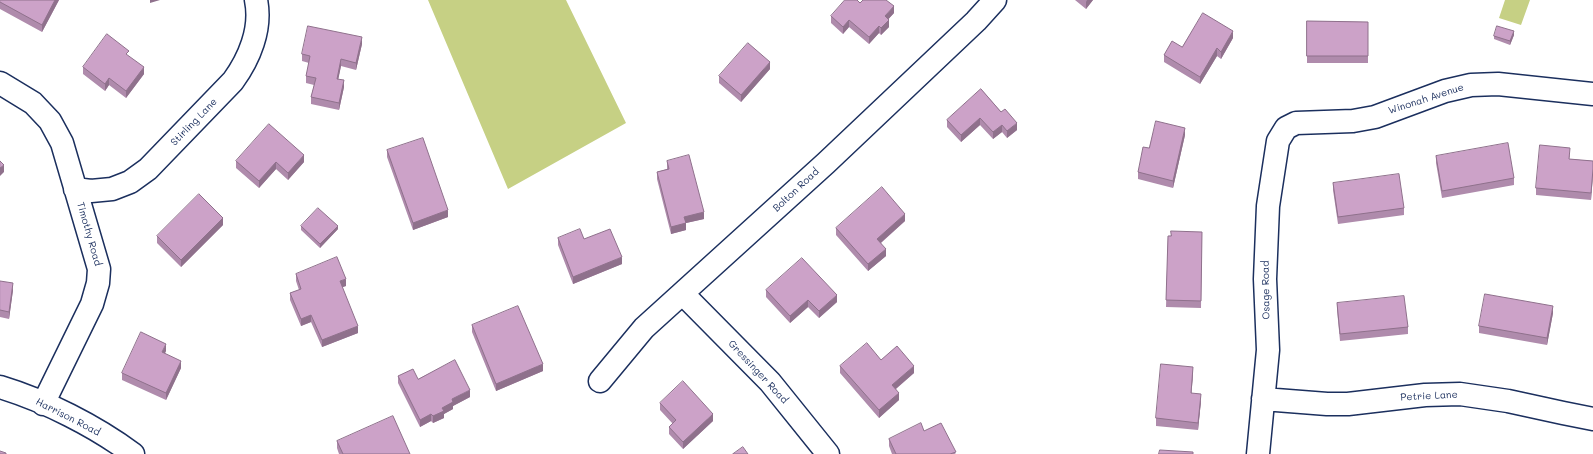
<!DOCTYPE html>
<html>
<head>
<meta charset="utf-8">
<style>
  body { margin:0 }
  canvas { display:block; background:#fff }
</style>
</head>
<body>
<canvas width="1593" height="454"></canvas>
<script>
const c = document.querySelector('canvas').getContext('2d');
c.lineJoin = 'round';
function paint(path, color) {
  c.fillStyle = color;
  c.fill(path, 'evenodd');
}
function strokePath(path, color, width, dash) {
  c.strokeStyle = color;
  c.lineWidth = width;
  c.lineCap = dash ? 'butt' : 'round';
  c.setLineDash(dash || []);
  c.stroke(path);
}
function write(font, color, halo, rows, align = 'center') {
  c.font = font + ' Mali,sans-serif';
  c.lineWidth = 4;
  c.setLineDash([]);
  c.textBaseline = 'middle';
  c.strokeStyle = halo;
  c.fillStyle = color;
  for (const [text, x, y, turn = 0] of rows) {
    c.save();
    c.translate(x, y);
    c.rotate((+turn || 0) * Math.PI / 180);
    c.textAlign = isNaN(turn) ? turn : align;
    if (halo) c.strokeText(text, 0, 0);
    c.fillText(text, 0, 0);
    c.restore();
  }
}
paint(new Path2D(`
  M428 0H566L626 123 508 189Z
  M1505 0H1530L1521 25 1499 18Z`), '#c6d084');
const street = new Path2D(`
  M0 83 33 103 50 121 62 143 99 269 98 283 92 304 43 404
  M75 189 91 191 112 189 130 182 148 169 233 81C249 59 262 29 256 0
  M683 294 770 382 828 454
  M600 381 644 328 826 163 976 21 995 0
  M0 387C46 401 95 426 133 454
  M1263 399 1327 404H1348L1425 395 1460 394 1508 401 1563 413 1593 419
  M1258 454 1268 350 1265 279 1268 206 1278 141 1286 128 1296 123 1353 121 1375 117 1445 91 1471 85 1498 84 1593 94`);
strokePath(street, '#1b2f5e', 25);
strokePath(street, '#fff', 22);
paint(new Path2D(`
  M0 0H59L42 32 0 9Z
  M1075 0H1093L1086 9Z
  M894 13 888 19 889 27 881 35 879 33 869 44 849 27 843 34 831 23V16Z
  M1307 21 1368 22V63H1307Z
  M1514 35 1510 45 1494 39V36Z
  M1233 38 1221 59 1217 56 1200 84 1164 62V55L1182 47Z
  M362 44 356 70 341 66 338 79 344 87 339 110 311 104V97L314 85 306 83V76L309 63 302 61V54Z
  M129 56 144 74 126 98 109 85 105 91 83 74V67Z
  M770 69 741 102 719 83V76Z
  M981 89 1017 130 1007 138 1002 132 993 139 980 125 961 142 947 127V120Z
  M1185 135 1173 188 1138 179V172L1149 148Z
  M387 150 448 217 413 230 387 157Z
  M1570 155 1569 159 1593 161 1591 200 1536 195V188Z
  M1436 156 1514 178V185L1442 198 1436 163Z
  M236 161 304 162 288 180 276 169 259 188 236 168Z
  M667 161 704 219 686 223V230L671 234 657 179V172L667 169Z
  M1333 183 1404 208V215L1338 224 1333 190Z
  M905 221 881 243 886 256 868 271 836 235V228Z
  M223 225 181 267 157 243V236Z
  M301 226 338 229 320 248 301 230Z
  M1202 232 1201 308 1166 307 1168 236Z
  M558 238 584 239 622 264 573 284 558 245Z
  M296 274 346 286 342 287 358 333 322 347 311 322 301 326 290 300V293L299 290 296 281Z
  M0 281 13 290 9 319 0 317Z
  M766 290 837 302 819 318 808 307 790 323 766 297Z
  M1337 303 1408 327V334L1340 341 1337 310Z
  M1553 313 1547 345 1479 333V326Z
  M472 325 543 371 496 391 472 332Z
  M166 351 165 353 181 368 166 400 122 380V373Z
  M881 360 914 373 896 389 899 400 879 418 840 373V366Z
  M1193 374 1191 393 1201 401 1198 430 1156 426V418Z
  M398 376 418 379 470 397 453 406V409L444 414V418L433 423 431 421 420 427 398 383Z
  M660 403 713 421 683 449 669 434V427L673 424 660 410Z
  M924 431 956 454H892L889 446V439Z
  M337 441 410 454H339L337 448Z`), '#af8bac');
paint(new Path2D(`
  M55 0H59L42 32V25Z
  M150 0H160L150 3Z
  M1087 0H1093L1086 9V2Z
  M894 6V13L885 23V16Z
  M849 20V27L843 34V27Z
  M889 20V27L881 35V28Z
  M879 26V33L869 44V37Z
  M1233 31V38L1221 59V52Z
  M1514 31V35L1510 45V41Z
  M362 37V44L356 70V63Z
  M1217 48V56L1200 84V77Z
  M341 59V66L337 86V79Z
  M770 62V69L741 102V95Z
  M144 67V74L126 98V91Z
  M109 78V85L105 91V84Z
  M344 80V87L339 110V103Z
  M980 118V125L961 142V135Z
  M1017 123V130L1007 138V131Z
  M1002 125V132L993 139V132Z
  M1185 128V135L1173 188V181Z
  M304 155V162L288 180V173Z
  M276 162V169L259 188V181Z
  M4 165V172L0 176V168Z
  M1593 169V176L1591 200V193Z
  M448 210V217L413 230V223Z
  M704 212V219L686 223V230L671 234V227L684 217Z
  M905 214V221L877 246V239Z
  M223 218V225L181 267V260Z
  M338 226V229L320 248V244Z
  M886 249V256L868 271V264Z
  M622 257V264L573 284V277Z
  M346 279V286L340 288V281Z
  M13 283V290L9 319V312Z
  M837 295V302L819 318V311Z
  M808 300V307L790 323V316Z
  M1553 306V313L1547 345V338Z
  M311 315V322L301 326V319Z
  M358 326V333L322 347V340Z
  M166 344V351L162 359V352Z
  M181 361V368L166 400V393Z
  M543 364V371L496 391V384Z
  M914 366V373L892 392V385Z
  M1193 367V374L1191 400V393Z
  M470 390V397L453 406V409L444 414V418L433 423V416L442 408 452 399Z
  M899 393V400L879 418V410Z
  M1201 394V401L1198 430V423Z
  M431 414V421L420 427V420Z
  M713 414V421L683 449V442Z`), '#8f718c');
const building = new Path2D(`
  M0 0H55L42 25 0 2Z
  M845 0H857L860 3 863 0H886L894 6 885 16 889 20 881 28 879 26 869 37 849 20 843 27 831 16Z
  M1203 13 1233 31 1221 52 1217 48 1200 77 1164 55 1172 41 1182 47Z
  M1307 21 1368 22V56H1307Z
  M308 26 362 37 356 63 341 59 337 79 344 80 339 103 311 97 316 78 306 76 310 56 302 54Z
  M1497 26 1514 31 1510 41 1494 36Z
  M107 34 129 51 126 54 144 67 126 91 109 78 105 84 83 67Z
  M748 43 770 62 741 95 719 76Z
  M981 89 1001 112 1005 109 1017 123 1007 131 1002 125 993 132 980 118 961 135 947 120Z
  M1156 121 1185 128 1173 181 1138 172 1143 147 1149 148Z
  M269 124 304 155 288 173 276 162 259 181 236 161Z
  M423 138 448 210 413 223 387 150Z
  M1508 143 1514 178 1442 191 1436 156Z
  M1540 145 1570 148 1569 159 1593 161V169L1591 193 1536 188Z
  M689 155 704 212 684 217 686 223 671 227 657 172 669 169 667 161Z
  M0 161 4 165 0 168Z
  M1399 174 1404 208 1338 217 1333 183Z
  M882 187 905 214 877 239 886 249 868 264 836 228Z
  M199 194 223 218 181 260 157 236Z
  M318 208 338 226 320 244 301 226Z
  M580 229 584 239 610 229 622 257 573 277 558 238Z
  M1171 231 1202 232 1201 301 1166 300 1168 236H1171Z
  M337 257 346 279 340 281 358 326 322 340 311 315 301 319 290 293 301 289 296 274Z
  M802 258 837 295 819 311 808 300 790 316 766 290Z
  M0 281 13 283 9 312 0 310Z
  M1485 294 1553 306 1547 338 1479 326Z
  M1404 296 1408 327 1340 334 1337 303Z
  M518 306 543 364 496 384 472 325Z
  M141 332 166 344 162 352 181 361 166 393 122 373Z
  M867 343 881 360 897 346 914 366 892 385 899 393 879 410 840 366Z
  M455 360 470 390 452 399 453 402 442 408 444 411 433 416 431 414 420 420 398 376 413 369 418 379Z
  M1161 364 1193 367 1191 393 1201 394 1198 423 1156 418Z
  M683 381 713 414 683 442 669 427 676 420 660 403Z
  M393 416 410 454H343L337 441Z
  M921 423 924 431 941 423 956 452 950 454H896L889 439Z
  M743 447 748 454H733Z
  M1160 450 1193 452V454H1159Z
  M0 451 6 453V454H0Z`);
paint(building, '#cca2c8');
strokePath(building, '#8f718c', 1);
write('10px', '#1b2f5e', '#fff', [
  ["Winonah Avenue",1426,99,-18],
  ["Stirling Lane",194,122,-46],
  ["Bolton Road",796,190,-43],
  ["Timothy Road",89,234,74],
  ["Osage Road",1266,290,-91],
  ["Gressinger Road",758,372,47],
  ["Petrie Lane",1429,396,-3],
  ["Harrison Road",68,417,27]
]);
</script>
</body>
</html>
